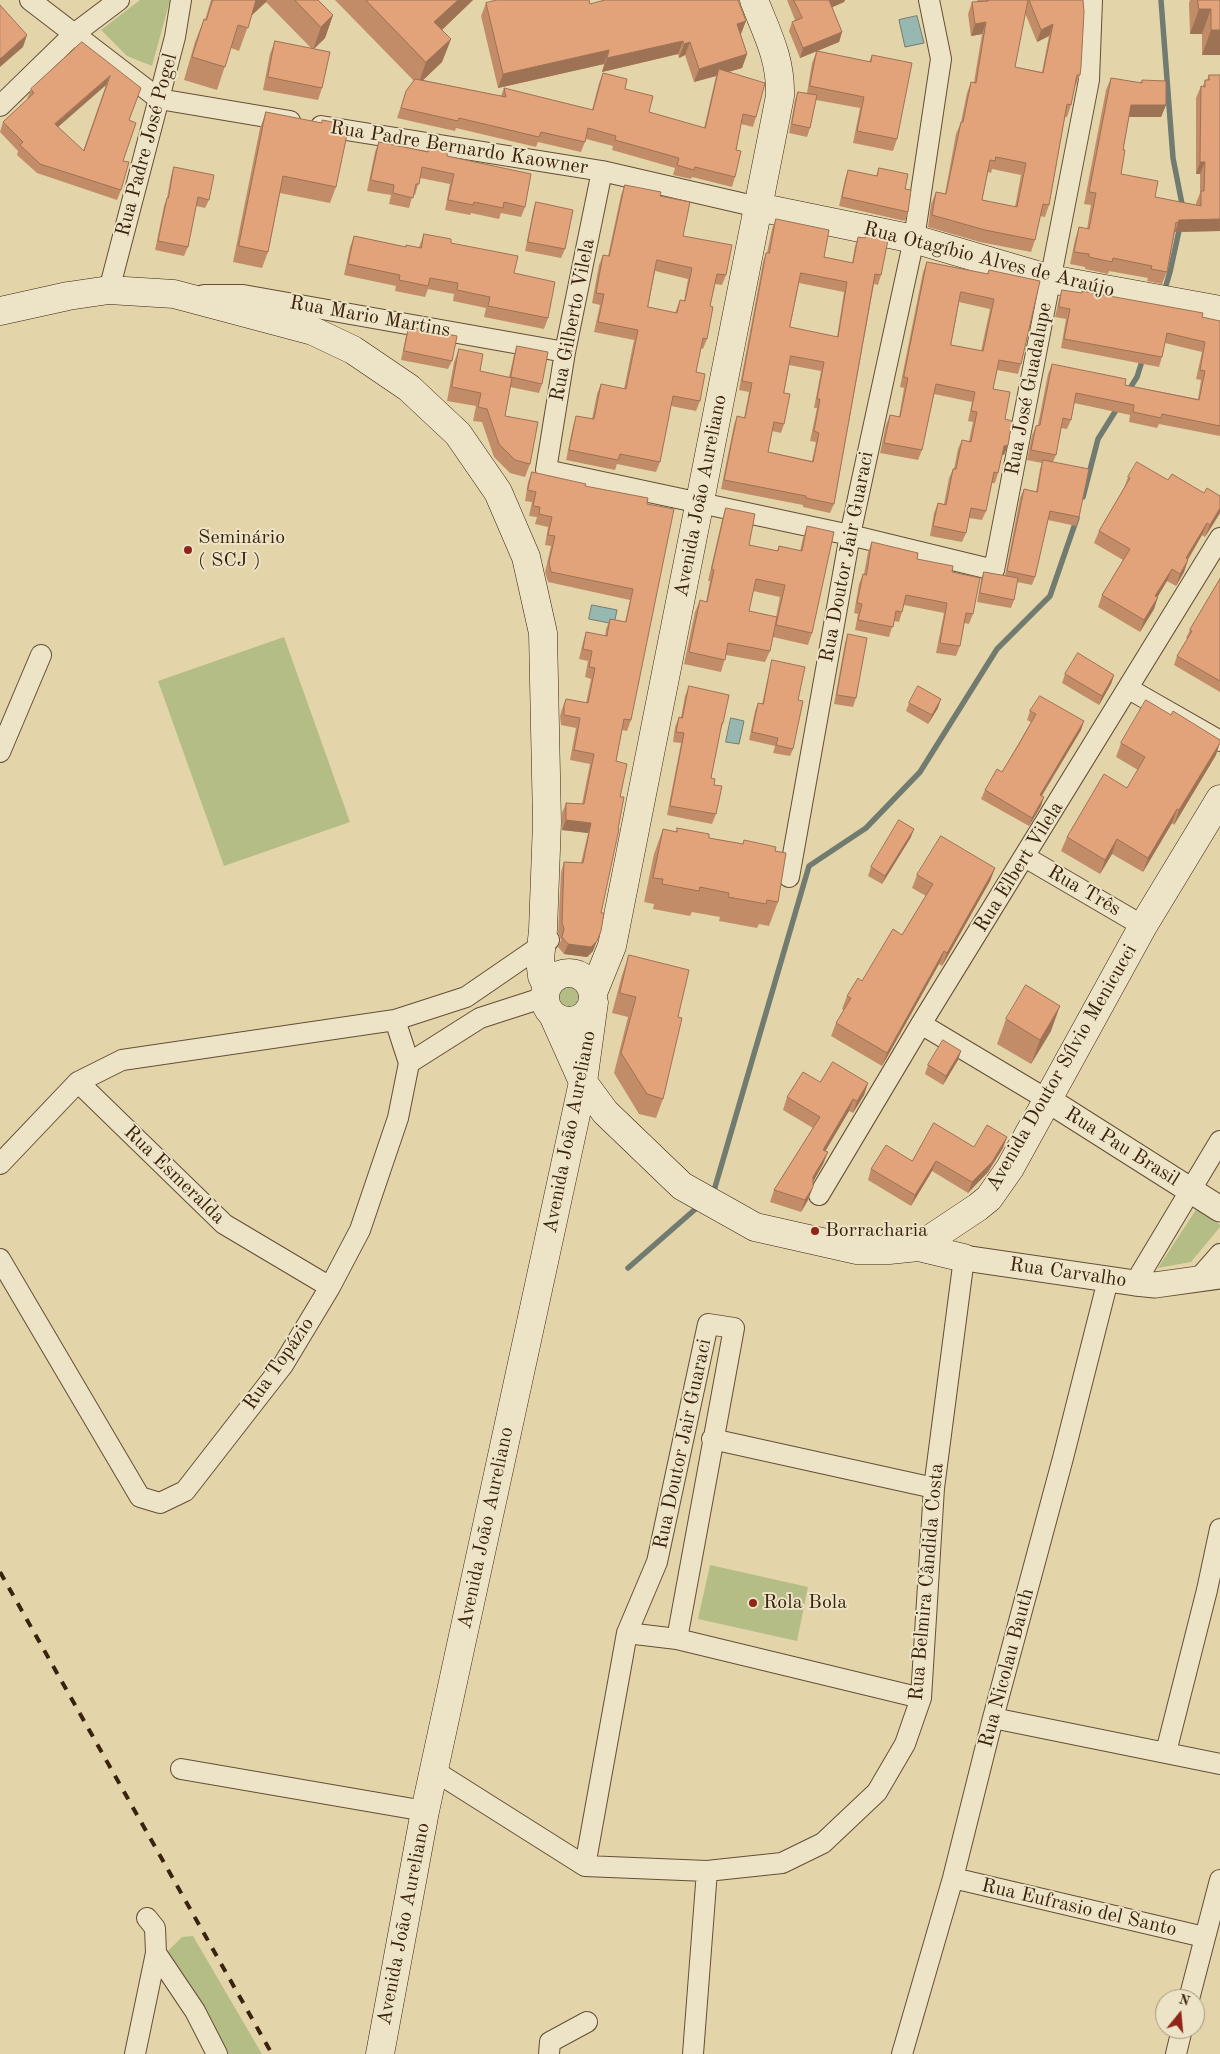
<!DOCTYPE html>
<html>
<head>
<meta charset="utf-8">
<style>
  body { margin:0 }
  #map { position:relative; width:1220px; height:2054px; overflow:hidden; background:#e3d5a9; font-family:"Old Standard TT",serif }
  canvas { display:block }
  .north { position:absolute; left:1155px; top:1989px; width:50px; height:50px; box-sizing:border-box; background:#ede4c7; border:1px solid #a5967d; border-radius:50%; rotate:17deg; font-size:14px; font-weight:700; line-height:20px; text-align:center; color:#3a220f }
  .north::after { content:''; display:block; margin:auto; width:18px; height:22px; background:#8f2418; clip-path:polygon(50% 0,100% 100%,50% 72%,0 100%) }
</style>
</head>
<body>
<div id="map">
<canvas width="1220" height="2054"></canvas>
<div class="north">N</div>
</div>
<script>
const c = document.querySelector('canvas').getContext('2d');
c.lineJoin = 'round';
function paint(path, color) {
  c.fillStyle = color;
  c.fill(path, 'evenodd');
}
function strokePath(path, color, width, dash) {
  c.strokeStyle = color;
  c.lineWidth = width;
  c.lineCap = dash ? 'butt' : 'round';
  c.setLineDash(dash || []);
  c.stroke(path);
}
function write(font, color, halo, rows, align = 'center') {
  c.font = font + ' "Old Standard TT",serif';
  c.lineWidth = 4;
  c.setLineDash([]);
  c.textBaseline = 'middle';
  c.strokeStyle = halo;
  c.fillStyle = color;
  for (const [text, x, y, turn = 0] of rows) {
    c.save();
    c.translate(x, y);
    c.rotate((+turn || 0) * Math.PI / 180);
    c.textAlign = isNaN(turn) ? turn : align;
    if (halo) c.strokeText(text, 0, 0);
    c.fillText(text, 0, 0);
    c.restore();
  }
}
paint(new Path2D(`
  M140 0H170L152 66 127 56 101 30Z
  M284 637 350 822 224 866 158 681Z
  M555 998a14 14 0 1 1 28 0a14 14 0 1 1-28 0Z
  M1199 1205 1220 1225V1227L1191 1262 1158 1268Z
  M710 1565 808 1587 797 1641 698 1619Z
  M193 1936 262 2054H227L207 2010 164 1955 182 1937Z`), '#b5bd87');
const water = new Path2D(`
  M917 16 924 43 905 47 899 20Z
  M592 605 617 610 614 624 589 619Z
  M731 718 744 721 739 744 726 742Z`);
paint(water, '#97b7b1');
strokePath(water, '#727b70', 1);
strokePath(new Path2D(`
  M1161 0 1173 158 1183 209
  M1164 292 1170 272 1180 226
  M1127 393 1137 377 1143 358
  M1083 497 1098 439 1118 407
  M713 1194 809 866 866 828 920 772 997 649 1050 596 1077 518
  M628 1268 700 1205`), '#727b70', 5.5);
const minor = new Path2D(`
  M30 0 159 99 290 121
  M0 106 74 34 119 0
  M321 126 602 171 758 207
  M602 171 565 352 546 470 850 535 994 570 1089 80 1092 0
  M109 290 175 37 181 0
  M204 295H243L565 352
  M1129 689 1220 741
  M0 752 41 655
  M1025 857 1143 926
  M789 877 850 535 914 239 941 59 929 0
  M395 1020 409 1063
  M921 1024 1048 1100
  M78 1082 224 1224 330 1287
  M0 1164 78 1082 122 1060 395 1020 466 997 549 940
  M819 1195 921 1024 1220 538
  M0 1259 140 1497 160 1503 185 1491 283 1365 330 1287 360 1230 398 1118 409 1063 480 1018 545 997
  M1198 1279 1220 1254
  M1135 1283 1220 1141
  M712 1439 934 1488
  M627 1633 677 1639 921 1698
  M993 1718 1220 1764
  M1166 1752 1207 1590 1220 1529
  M181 1769 425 1811
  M433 1770 585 1866 707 1871 782 1863 823 1843 877 1792 905 1744 921 1698 934 1488 964 1258
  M585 1866 627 1633 657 1562 708 1324 734 1328 677 1639
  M953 1878 1204 1937
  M156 1953 195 2011 217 2054
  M1189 1999 1220 1880
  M135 2054 156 1953 155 1928 147 1918
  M549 2054 550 2042 587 2022
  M693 2054 707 1871
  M902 2054 953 1878 993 1718 1063 1458 1108 1280
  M1176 2054 1182 2029`);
const tertiary = new Path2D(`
  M1048 1100 1220 1209
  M964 1258 1135 1283 1155 1285 1220 1276`);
const secondary = new Path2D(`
  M758 207 914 239 1050 279 1220 310
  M0 311 68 296 109 290 174 294 313 331 353 350 409 388 458 434 498 492 526 557 543 633 547 822 543 930 540 959 542 976 547 987
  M545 997a24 24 0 1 1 48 0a24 24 0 1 1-48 0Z
  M593 993 612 946 780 96C781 58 767 34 754 0
  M553 1015 583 1082 605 1112 682 1186 755 1227 857 1250H889L918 1247 978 1207 989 1198 1010 1168 1143 926 1220 799
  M918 1247 964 1258
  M380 2054 425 1811 583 1082 594 1002`);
strokePath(minor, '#644f36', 22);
strokePath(tertiary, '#644f36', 27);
strokePath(secondary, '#3a220f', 29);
strokePath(minor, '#ede4c7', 20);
strokePath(tertiary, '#ede4c7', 25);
strokePath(secondary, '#ede4c7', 28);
strokePath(new Path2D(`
  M0 1572 272 2054`), '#3a220f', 4, [9, 9]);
paint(new Path2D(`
  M211 0H318L333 15 325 38 313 49 322 88 318 100 263 90 270 54 275 41 312 49 266 2 252 15 239 51 231 48 217 90 184 80 195 42 204 19 205 20Z
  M335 0H473L442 30 451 39 442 62 423 80 501 96 504 88 592 110 599 83 603 73 625 89 649 112 704 128 716 76 694 82 685 55 679 58 678 54 602 72 604 64 498 88 481 16 486 3 590 4 741 34V35L747 54 742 68 729 72 756 117 753 127 741 124 736 150 735 177 732 187 692 177 691 179 673 175 675 168 612 150 613 146 586 139 581 152 538 142 536 147 456 128 455 131 397 118 406 91 414 81Z
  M787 0H845L844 2 832 7 842 32 839 42 800 58 789 31 792 22 795 20Z
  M977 0H1083L1080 75 1075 87 1071 105 1067 117H1065L1049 205 1045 217 1040 216 1035 240 1031 252 980 242 928 227 931 204 936 192 945 194 956 134 961 122 967 93 971 82H974L982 34 971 36 968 14 972 2H978ZM1025 13 1037 42 1049 36 1042 72 1015 67ZM992 169 1021 175 1015 207 982 200 988 172 991 173Z
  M1190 0H1220V55H1202V34H1190L1189 3Z
  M82 42 129 120 123 161 121 190 117 200 37 173 17 155 18 151 0 132 3 122 28 99H27L31 89ZM106 85 83 151 58 127Z
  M817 51 869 62 872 55 897 139 893 151 853 143 860 108 816 100 810 128 807 137 789 133 795 100 798 92 807 93 812 63Z
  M1209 75H1220V231L1175 232 1167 272 1162 284 1147 281 1148 278 1109 271 1108 274 1085 269V267L1070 264 1075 240 1079 227 1087 229 1091 205 1084 204 1106 90 1111 78 1140 83 1142 80 1166 105 1161 117H1129L1123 150 1121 174 1155 197 1196 205V203L1200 193V174H1196V98L1201 86H1203L1205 80H1207Z
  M266 112 336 187 330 203 280 193 268 252 262 268 233 262 260 128Z
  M379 142 427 151 430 144 447 156 525 207 521 217 501 213 499 219 471 213 470 215 445 210 450 184 420 178 415 195 413 194 409 208 389 204 391 195 367 191 375 152Z
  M174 167 209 200 205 208 196 206 188 247 184 256 155 250 164 206 167 198 171 176Z
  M879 168 905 189 908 212 905 221 839 206 845 179 848 170 876 176Z
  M625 185 660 196 683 236 726 275 722 285 715 284 710 306 707 339 703 349 701 348 696 372 700 401 696 411 671 406 660 462 656 472 617 464 615 470 566 460 573 426 576 416 592 419 597 394 601 384 624 389 634 340 594 332 600 305 592 303 599 265 603 255 608 256 621 195ZM655 271 688 279 684 301 680 300 675 313 648 307Z
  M536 202 565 249 561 258 525 251 533 211Z
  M776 219 824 257 852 263 855 246 858 237 865 238 866 235 881 275 878 285 874 284 834 504 830 513 803 507V505L721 489 734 425 737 416 744 418 749 392 739 390 763 262 766 253H767L772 229ZM799 283 844 292 837 337 790 327ZM789 365 821 371 814 408H817L810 441 816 442 812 461 768 452 772 431 781 433 784 424V393Z
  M424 234 451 243 514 273 548 318 544 329 484 317 486 308 453 301 454 294 428 289 425 297 395 291 396 286 344 275 350 247 354 236 406 247H419Z
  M927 262 987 274 989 270 1021 364 1018 374 997 370 993 389 1005 419 1004 455H1002L998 473 995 483H992L986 511 982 520 969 518 966 533 962 542 930 536 934 513 938 503 944 504 949 478 953 469H954L958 449 962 440 969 441 973 422 968 421 972 402 934 394 922 450 918 460 880 453 886 425 890 415 899 417 904 388 900 387 923 272ZM959 302 990 309 981 351 951 345Z
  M1062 290 1081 293 1082 291 1220 321V436L1159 424 1157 428 1129 422 1130 415 1074 403 1071 420 1067 429 1061 428 1056 455 1053 462 1079 517 1076 526 1048 520 1035 577 1032 585 1017 582 1014 600 1011 608 977 602 981 580 984 572 1005 576 1020 498 1024 489 1036 492 1040 469 1042 463 1027 460 1032 435 1036 426 1038 425 1048 374 1052 364 1125 385 1198 399 1201 380 1196 379 1202 352 1165 343 1162 357 1159 367 1061 348 1066 319 1055 317 1059 299Z
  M409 327 452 361 448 369 401 360 406 336Z
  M517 346 542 384 539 393 510 387 505 416 530 464 525 477 510 473 494 457 482 422 473 421 476 406 447 401 454 362 459 349 480 371 509 377 514 355Z
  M532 472 647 504 631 720 627 731 622 730 616 761 620 797 593 951 587 957 564 954 558 947 561 940 558 933 561 872 564 862 581 863 588 833 562 830V813L566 803 582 804 590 764 570 760 576 728 561 725 560 716 562 709 566 699 586 703 591 679 585 677 588 661 579 659 583 642 586 632 605 636 606 629 610 619 625 622 630 600 548 582 545 572 551 546 545 545 548 527 535 524 537 517 529 516 532 502 525 501 528 482Z
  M1128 477 1220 513 1205 537 1202 535 1188 560 1184 572 1176 586 1167 581 1157 597 1154 609 1140 632 1098 607 1102 595 1123 560 1094 543 1099 531 1124 488Z
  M726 508 749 545 777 551 779 546 800 551 803 538 807 526 812 633 808 645 773 637 770 651 765 662 726 655 721 672 684 664 695 612 700 600 706 602 710 581H708L722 520ZM753 591 780 597 776 617 749 611Z
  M872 542 952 572 973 614 969 624 964 623 960 646 956 656 936 653 944 613 904 605 899 622 894 621 889 637 855 630 858 614 854 613 859 584 863 574H864L868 552Z
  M1220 579V692L1174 665 1177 656 1188 639 1186 638 1190 630Z
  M848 634 856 698 853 707 834 704 845 643Z
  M772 660 798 700 793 749 790 756 773 753 775 746 749 740 755 711 758 703 762 704 770 668Z
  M1065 674 1114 675 1111 684 1099 705 1062 683Z
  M689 686 723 723 720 733 711 778 714 785 716 814 712 824 667 815 681 743 673 742 675 727 679 717H681L685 696Z
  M909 703 938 708 928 724 906 711Z
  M1030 711 1081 730 1042 796 1041 806 1029 826 981 799 985 790 1002 772 1031 722 1027 720Z
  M1121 743 1216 755 1174 825 1172 823 1143 872 1112 854 1100 874 1061 851 1067 837 1127 788 1138 770 1116 757Z
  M677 828 709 838 743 844 744 840 775 851 778 902 769 926 759 924 757 928 719 921 720 917 692 912 690 916 653 909 654 904 644 902 654 854 663 829 676 832Z
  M911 837 882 884 868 876 871 867Z
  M995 868 990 881 942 966 939 964 882 1066 831 1036 836 1023 844 1010 842 1009 847 996 862 981 902 935 926 896 912 888 917 875Z
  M629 955 678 1017 663 1099 656 1118 639 1114 614 1073 628 1017 612 1013 622 975Z
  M1006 1019 1051 1031 1031 1064 997 1044Z
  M961 1051 958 1060 943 1085 925 1074 928 1065Z
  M820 1082 868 1083 864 1095 853 1113 849 1111 825 1151 828 1152 823 1164 813 1182V1187L808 1200 801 1212 770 1202 774 1190 813 1128 783 1110 787 1097Z
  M974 1147 1003 1148 988 1172 968 1193 932 1171 911 1206 868 1180 871 1169Z`), '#c28c69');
paint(new Path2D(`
  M256 0H267L266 2 250 17Z
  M458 0H473L426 45 434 22Z
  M829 0H845L844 2 826 10Z
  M1199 9H1211L1202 34H1190Z
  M333 15 325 38 313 50 321 27Z
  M746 21 741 34 732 38 737 24Z
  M986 22 982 34 971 36 975 24Z
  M1053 24 1049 36 1037 42 1041 30Z
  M1211 30H1220V55H1202Z
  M842 32 839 42 800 58 803 48Z
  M27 35 23 47 0 67V59Z
  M451 39 442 62 418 85 426 62Z
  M683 41 678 54 602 72 607 58Z
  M690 42 685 55 679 58 684 44Z
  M609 50 604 64 498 88 503 74Z
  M747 54 742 68 717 75 719 69 716 76 694 82 699 69Z
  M110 76 106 85 51 133 55 124Z
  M1131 105H1166L1161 117H1127Z
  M1200 162H1205L1200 174H1196Z
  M1220 219V231L1175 232 1179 220Z
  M1008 445 1004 455H1000L1004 446Z
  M1220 508V513L1205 537 1210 525Z
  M1207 523 1202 535 1181 570 1186 558Z
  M1188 560 1184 572 1176 586 1180 574Z
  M1172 569 1167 581 1151 608 1155 596Z
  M1158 597 1154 609 1140 632 1144 620Z
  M1114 675 1111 684 1099 705 1102 696Z
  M941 699 938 708 928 724 932 715Z
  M1084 721 1081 730 1037 803 1040 795Z
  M1220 743 1216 755 1174 825 1179 810Z
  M1044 797 1041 806 1029 826 1032 818Z
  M1177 809 1172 823 1143 872 1148 858Z
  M566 820 591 823 588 833 562 830Z
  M914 829 911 837 882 884 885 876Z
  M1117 839 1112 854 1100 874 1105 860Z
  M995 868 990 881 942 966 947 953Z
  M601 931 593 951 587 957 564 954 568 944Z
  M944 951 939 964 882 1066 887 1053Z
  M1060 1006 1051 1031 1031 1064 1040 1040Z
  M961 1051 958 1060 943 1085 946 1076Z
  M868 1083 864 1095 853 1113 857 1101Z
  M853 1099 849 1111 819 1162 823 1150Z
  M1007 1137 1003 1148 988 1172 968 1193 972 1182Z
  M828 1152 823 1164 809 1189 813 1177Z
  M936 1161 932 1171 911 1206 915 1195Z
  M813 1187 808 1200 801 1212 805 1200Z`), '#9e7255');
const building = new Path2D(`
  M213 0H256L248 28 238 25 225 67 192 57 204 19 206 20Z
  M295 0H318L333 15 321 27Z
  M366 0H458L434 22 451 39 426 62Z
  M497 0H589L590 4 605 0H738L746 21 737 24 747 54 699 69 690 42 684 44 683 41 607 58 609 50 503 74 486 3Z
  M794 0H829L842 32 803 48 792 22 802 18Z
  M988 0H1028L1015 67 1043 73 1053 24 1041 30 1029 0H1083L1084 12 1081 67 1080 75H1077L1071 105 1067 104 1049 205 1043 204 1035 240 985 230 932 215 936 192 946 194 961 122H963L971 82 976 83 986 22 975 24 972 2 988 1ZM996 157 1026 163 1017 207 982 200 990 160 995 161Z
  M1198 0H1220V30H1211V9H1199Z
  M0 5 27 35 0 59Z
  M275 41 330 52 322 88 268 77Z
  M82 42 141 88 129 120 136 123 123 161 129 162 121 190 40 164 20 145 23 142 3 122 34 93 31 89ZM110 76 84 151 55 124Z
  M817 51 871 62 872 55 912 63 897 139 857 131 864 97 810 86Z
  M719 69 765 83 756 117 743 114 736 150 741 151 735 177 695 167 694 170 677 165 679 158 615 140 616 136 588 128 585 142 541 132 539 137 459 118 458 121 401 108 406 91 415 79 506 97 504 88 593 110 603 73 627 79 625 89 653 96 649 112 705 128Z
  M1209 75H1220V219L1179 220 1178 223 1176 222 1167 272 1151 269 1152 266 1113 258 1112 262 1089 257V254L1074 252 1079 227 1089 229 1096 193 1089 192 1111 78 1142 83V80L1166 81V105H1131L1123 150H1125L1121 174 1158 181 1155 197 1201 206V191H1204L1205 162H1200L1201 86 1205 87V80H1209Z
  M798 92 817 95 810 128 792 124Z
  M266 112 322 123V120L349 125 336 187 283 176 268 252 239 246Z
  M379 142 428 152 430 144 448 148 447 156 531 174 525 207 504 202 503 208 474 202 473 205 448 200 454 174 422 167 419 184H416L413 198 393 193 394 185 371 180Z
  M174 167 214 175 209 200 198 197 188 247 158 241 167 198H168Z
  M879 168 908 174 905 189 911 190 908 212 842 197 848 170 877 176Z
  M625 185 661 192 660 196 690 202 683 236 732 245 726 275 717 274 710 306 713 307 707 339 703 338 696 372 705 374 700 401 673 396 660 462 620 454 618 460 569 450 576 416 594 419 601 384 626 389 638 330 598 322 604 294 596 293 603 255 609 256ZM657 260 692 268 685 301 680 300 677 313 648 307Z
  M536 202 573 210 565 249 528 242Z
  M776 219 829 230 824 257 853 263 858 237 865 238 866 235 888 240 881 275 875 274 834 504 806 498V496L724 480 737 416 745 418 752 383 742 381 766 253H769ZM801 273 847 282 838 337 790 327ZM791 356 824 362 817 399H820L814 431 819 433 813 462 768 452 774 422 784 424 790 394 784 393Z
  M424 234 451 239V243L518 256 514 273 555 282 548 318 488 306 490 297 457 290 458 283 430 278 428 286 399 280 400 275 348 264 354 236 406 247V245L421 248Z
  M927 262 988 274 989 270 1040 281 1021 364 999 360 993 389 1010 392 1005 419 1012 421 1008 445 1004 446 998 473 994 472 986 511 971 508 966 533 933 526 938 503 946 505 953 469H956L962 440 971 442 977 412 971 411 975 392 936 384 922 450 884 443 890 415 900 417 908 378 904 377ZM961 292 994 299 983 351 951 345Z
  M1062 290 1082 293V291L1203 313 1202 317 1220 321V426L1162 414 1161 418 1133 412 1134 405 1076 393 1071 420 1063 418 1056 455 1031 450 1036 426 1040 425 1052 364 1126 379 1125 385 1199 400 1205 371 1200 370 1205 342 1167 333 1162 357 1064 339 1070 309 1059 307Z
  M409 327 457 336 452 361 404 351Z
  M517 346 548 352 542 384 511 377Z
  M459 349 483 354 480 371 512 378 505 416 538 422 530 464 515 460 499 444 487 409 478 407 481 393 452 387Z
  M1043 460 1089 469 1079 517 1050 511 1035 577 1007 571 1024 489 1037 492Z
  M1137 462 1168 480 1172 474 1204 493 1207 488 1220 496V508L1210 525 1207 523 1186 558 1188 560 1180 574 1172 569 1155 596 1158 597 1144 620 1102 595 1130 549 1099 531 1130 478 1128 477Z
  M532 472 586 484 585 486 648 498 647 504 674 509 631 720 624 719 616 761 627 764 620 797H624L618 829H619L601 913H604L601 931 597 941 591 947 568 944 562 937 564 929 562 923 564 862 583 863 591 823 566 820V803L584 804 594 754 574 750 580 718 564 715V706L566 699 588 703 595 668 589 667 592 651 583 649 586 632 607 636 610 619 626 622 633 589 551 572 549 562 555 536 548 535 552 517 539 514 540 507 533 506 536 492 528 490Z
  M726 508 755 514 749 545 778 551 779 546 802 551 807 526 834 532 812 633 776 625 785 585 756 579 749 611 777 617 770 651 728 643 725 660 689 652 700 600 707 602 714 570 712 569Z
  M872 542 918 553 917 559 953 566 952 572 980 578 973 614 966 613 960 646 940 643 947 603 906 595 902 612 896 611 893 627 858 620 862 604 857 603 863 574 866 575Z
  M984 572 1018 578 1014 600 980 593Z
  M1220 579V681L1177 656 1192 631 1190 630Z
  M848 634 867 638 856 698 837 695Z
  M1078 653 1114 675 1102 696 1065 674Z
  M772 660 805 667 798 700 803 701 793 749 776 745 778 738 752 732 758 703 763 704Z
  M689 686 729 695 723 723H722L711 778 715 779 714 785 722 786 716 814 670 806 684 733 676 732 679 717 682 718Z
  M918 686 941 699 932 715 909 703Z
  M1040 696 1084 721 1040 795 1044 797 1032 818 985 790 997 769 1002 772 1019 744 1036 714 1030 711Z
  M1146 700 1171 715 1173 711 1220 740V743L1179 810 1177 809 1148 858 1117 839 1105 860 1067 837 1104 774 1127 788 1145 757 1121 743Z
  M899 820 914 829 885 876 871 867Z
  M677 828 709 834V838L743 844 744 840 776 847 775 851 786 853 778 902 767 900 766 904 728 897 729 893 700 887 699 891 662 884 663 879 653 878 663 829 677 832Z
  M941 836 995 868 947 953 944 951 887 1053 836 1023 851 998 847 996 858 978 862 981 893 929 902 935 933 884 917 875Z
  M629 955 689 970 678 1017 682 1018 663 1099 647 1094 621 1053 636 997 620 993Z
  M1026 985 1060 1006 1040 1040 1006 1019Z
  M943 1040 961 1051 946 1076 928 1065Z
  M833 1062 868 1083 857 1101 853 1099 823 1150 828 1152 813 1177V1187L805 1200 774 1190 820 1117 787 1097 803 1072 820 1082Z
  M934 1123 974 1147 987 1125 1007 1137 992 1162 972 1182 936 1161 915 1195 871 1169 886 1145 912 1161Z`);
paint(building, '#e2a37a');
strokePath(building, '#9e7255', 1);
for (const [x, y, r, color] of [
  [188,550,5,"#8f2418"],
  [815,1231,5,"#8f2418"],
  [753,1603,5,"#8f2418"]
]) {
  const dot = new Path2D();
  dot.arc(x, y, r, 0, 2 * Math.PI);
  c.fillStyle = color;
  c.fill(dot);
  strokePath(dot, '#ede4c7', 2);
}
write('20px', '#3a220f', '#ede4c7', [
  ["Rua Padre José Pogel",147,145,-75],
  ["Rua Padre Bernardo Kaowner",459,148,9],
  ["Rua Otagíbio Alves de Araújo",989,260,14],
  ["Rua Mario Martins",370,317,10],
  ["Rua Gilberto Vilela",573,320,-79],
  ["Rua José Guadalupe",1029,389,-79],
  ["Avenida João Aureliano",701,496,-79],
  ["Rua Doutor Jair Guaraci",847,557,-79],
  ["Rua Elbert Vilela",1019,867,-58],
  ["Rua Três",1084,891,30],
  ["Avenida Doutor Sílvio Menicucci",1062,1068,-60],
  ["Avenida João Aureliano",570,1132,-79],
  ["Rua Pau Brasil",1122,1147,32],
  ["Rua Esmeralda",174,1175,44],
  ["Rua Carvalho",1068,1273,8],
  ["Rua Topázio",279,1364,-55],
  ["Rua Doutor Jair Guaraci",683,1444,-78],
  ["Avenida João Aureliano",486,1528,-78],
  ["Rua Belmira Cândida Costa",927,1582,-85],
  ["Rua Nicolau Bauth",1007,1668,-75],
  ["Rua Eufrasio del Santo",1079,1908,13],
  ["Avenida João Aureliano",404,1924,-79]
]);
write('20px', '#3a220f', '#ede4c7', [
  ["Seminário",198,538],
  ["( SCJ )",198,561],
  ["Borracharia",825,1231],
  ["Rola Bola",763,1603]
], 'left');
</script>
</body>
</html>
